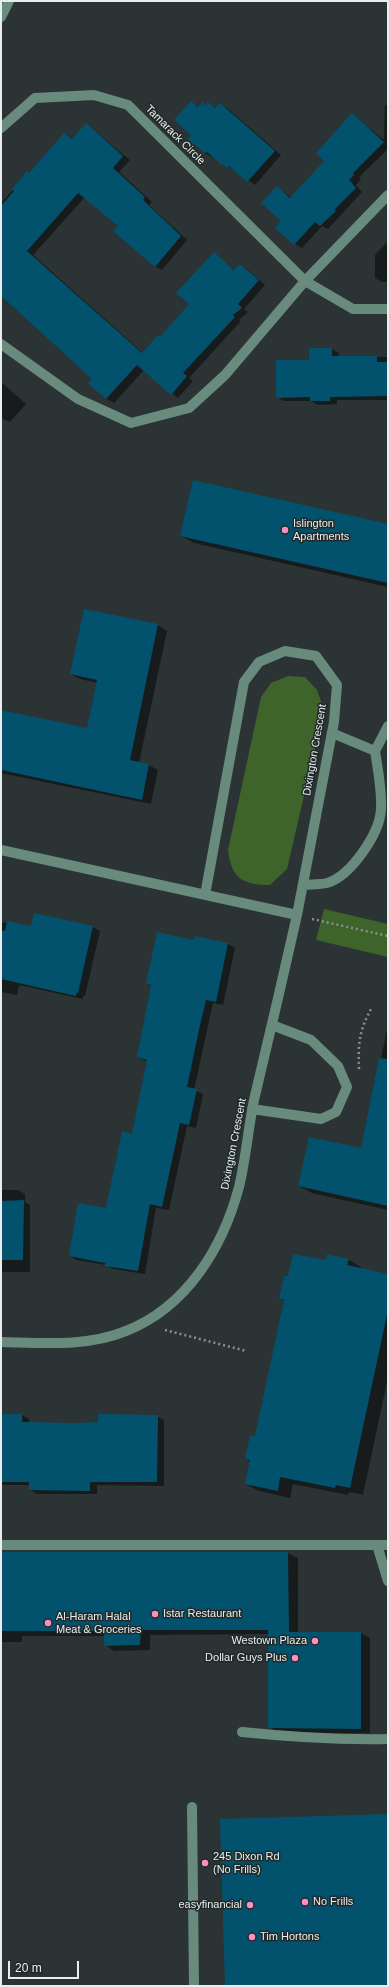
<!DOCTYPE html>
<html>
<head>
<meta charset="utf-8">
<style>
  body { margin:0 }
  #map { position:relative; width:389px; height:1987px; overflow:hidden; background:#2b3334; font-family:Arial,sans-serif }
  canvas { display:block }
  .frame { position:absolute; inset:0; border:2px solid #e8eded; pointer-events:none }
  .scale { position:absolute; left:8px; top:1961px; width:71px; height:18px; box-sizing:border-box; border:2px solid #e8eded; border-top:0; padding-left:5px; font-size:12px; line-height:14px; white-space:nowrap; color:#e8eded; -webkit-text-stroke:3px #212a2a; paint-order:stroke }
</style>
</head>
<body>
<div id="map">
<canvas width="389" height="1987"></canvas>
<div class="frame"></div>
<div class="scale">20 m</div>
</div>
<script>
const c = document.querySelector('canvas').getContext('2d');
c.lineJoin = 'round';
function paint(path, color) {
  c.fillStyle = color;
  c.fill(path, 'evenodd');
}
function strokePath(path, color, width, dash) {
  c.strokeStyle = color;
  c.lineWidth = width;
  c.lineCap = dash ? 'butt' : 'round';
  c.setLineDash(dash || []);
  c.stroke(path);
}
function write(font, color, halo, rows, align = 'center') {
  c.font = font + ' Arial,sans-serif';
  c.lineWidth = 3;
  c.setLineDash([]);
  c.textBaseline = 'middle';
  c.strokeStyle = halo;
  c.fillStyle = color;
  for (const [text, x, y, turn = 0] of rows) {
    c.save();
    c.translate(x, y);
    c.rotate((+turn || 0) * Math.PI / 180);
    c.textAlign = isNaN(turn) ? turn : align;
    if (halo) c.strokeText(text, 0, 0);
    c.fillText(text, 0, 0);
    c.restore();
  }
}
paint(new Path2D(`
  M288 676 305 677 317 690 324 710 287 869 270 885C244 885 231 879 228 850L261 697 271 683Z
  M324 909 388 924V957L316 940Z`), '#3f642b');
paint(new Path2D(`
  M191 102 199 107 208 103 216 108 220 105 227 108 281 155 255 185 235 170 223 164 205 153 193 135Z
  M385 105H388V149L359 177 361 179 356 185 362 192 328 229 322 226 302 248 295 244 277 228 282 221 277 187 292 198 325 161 352 114 384 140Z
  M86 124 130 160 119 172 152 202 149 205 187 240 162 270 155 266 119 226 85 197 33 255 143 353 160 338 190 304 214 254 235 270 240 265 247 269 265 285 244 309 248 312 239 320 241 321 189 378 193 381 178 398 144 370 114 403 107 399 90 383 93 379 1 296V203L65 134 73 139Z
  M388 241V282H382L375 278V255Z
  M332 349 339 353V357H388V400H337V404L318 405 311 401H284L277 397 310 361Z
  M1 382 26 404 10 422 1 418Z
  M388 525V587L194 543 181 536Z
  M85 610 158 625 167 631 139 763 149 765 158 770 151 804 1 773V711L88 729 98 683 80 679 71 674Z
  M35 914 93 927 100 931 85 996H83V999L19 985 17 995 1 992V922L32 927Z
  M195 937 228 944 235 948 223 1005 213 1003 194 1090 203 1094 196 1128 187 1126 169 1210 156 1208 145 1274 113 1269 106 1265 76 1260 70 1256 106 1209 133 1135 148 1062 138 1057 152 987 147 984 194 941Z
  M388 1025V1210L312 1193 299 1186 362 1149Z
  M1 1190H18L25 1194V1202L30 1205V1272H1Z
  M349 1260 361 1267V1269L388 1275V1377L363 1495 349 1492 348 1495 293 1484 290 1498 259 1491 246 1484 251 1462 246 1459 256 1437 284 1301 280 1299 289 1277 326 1262Z
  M1 1415H22L29 1419V1423L75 1424 157 1416 164 1420V1486L97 1485V1494H37L30 1490V1485H1Z
  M1 1553H288L298 1558V1633H361L370 1638V1733H279L269 1727V1634L150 1635V1650L114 1651 105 1645V1636H22V1642H1Z`), '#0007');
paint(new Path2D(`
  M191 101 198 107 203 102 206 105 208 102 215 108 220 103 275 151 247 182 229 166 227 168 223 164 222 165 207 152 205 153 190 141 188 139 191 135 174 120Z
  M352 113 384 142 353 173 354 175 349 180 356 188 334 210 336 211 320 226 315 222 294 245 275 228 281 221 261 203 277 186 290 198 324 161 316 153Z
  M86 123 123 156 113 168 145 197 143 200 181 236 155 267 113 231 118 226 78 193 27 251 142 353 158 335 160 337 189 304 176 293 214 252 234 270 240 264 259 280 238 304 242 308 233 315 235 317 183 373 187 376 171 395 137 365 106 399 88 383 92 379 1 296V206L14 191 12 189 27 171 29 173 64 133 72 139Z
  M309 348H332V356H377V362H388V396L330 397V401H310V397L276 398V360H309Z
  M193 480 388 524V583L180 536Z
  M84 609 158 624 130 760 149 764 142 800 1 770V710L87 728 97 680 70 674Z
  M34 913 93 926 78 993H76V996L1 979V930L5 931 7 921 31 926Z
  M157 932 194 940V936L228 943 216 1002 206 1000 200 1025 187 1087 197 1089 189 1125 180 1123 162 1207 150 1204 138 1271 105 1266V1263L69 1256 78 1203 106 1208 122 1131 132 1134 147 1060 137 1057 151 985 146 984Z
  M379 1058 388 1059V1206L298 1186 309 1137 361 1148Z
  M24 1200 23 1260H1V1201Z
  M293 1254 326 1260 327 1254 349 1259 347 1265 388 1274V1310L350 1488 336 1485 335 1488 280 1477 278 1491 245 1484 250 1460 245 1459 250 1435 255 1436 284 1300 279 1299 284 1276H288Z
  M1 1414H22V1422L75 1423 98 1422V1414L158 1415 157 1482H90V1491L29 1490V1482H1Z
  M1 1552H288L289 1632H361V1729L268 1728V1630H141L140 1645 104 1646V1631H1Z
  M388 1814V1986H225L220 1819Z`), '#03526d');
strokePath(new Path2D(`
  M312 919 388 936
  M359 1069C358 1043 359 1031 372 1007
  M165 1330 246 1351`), '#899090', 2.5, [2, 3]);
strokePath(new Path2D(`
  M1 17 9 1
  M1 128 35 98 94 95 128 105 305 281 353 309H388
  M1 344 78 399 131 423 189 408 225 375 305 281 388 195
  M375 751 388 726
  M1 850 297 915C283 977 269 1038 254 1100 248 1129 246 1158 239 1187 223 1247 187 1307 126 1331 87 1347 43 1343 1 1342
  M303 885C310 884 319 885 327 883 351 876 380 833 381 809 382 790 378 770 375 751L332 733
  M205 895 244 682 259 662 285 651 316 656 337 685 334 722 297 915
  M252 1109 321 1119 336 1112 347 1087 338 1066 311 1040 272 1025
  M1 1545H388
  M377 1545 388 1581
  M242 1732C290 1737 339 1740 388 1739
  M192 1807 194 1986`), '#698b7d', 10);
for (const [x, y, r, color] of [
  [285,530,4,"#fd8ebe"],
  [155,1614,4,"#fd8ebe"],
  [48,1623,4,"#fd8ebe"],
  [315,1641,4,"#fd8ebe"],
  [295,1658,4,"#fd8ebe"],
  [205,1863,4,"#fd8ebe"],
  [305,1902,4,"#fd8ebe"],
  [250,1905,4,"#fd8ebe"],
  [252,1937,4,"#fd8ebe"]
]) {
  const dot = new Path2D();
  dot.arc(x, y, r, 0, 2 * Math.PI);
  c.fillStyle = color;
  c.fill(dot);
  strokePath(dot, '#212a2a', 1.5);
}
write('11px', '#e8eded', '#212a2a', [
  ["Tamarack Circle",175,135,45],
  ["Dixington Crescent",315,750,-80],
  ["Dixington Crescent",234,1144,-79]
]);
write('11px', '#e8eded', '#212a2a', [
  ["Islington",293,524],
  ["Apartments",293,537],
  ["Istar Restaurant",163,1614],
  ["Al-Haram Halal",56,1617],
  ["Meat & Groceries",56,1630],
  ["Westown Plaza",307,1641,"right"],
  ["Dollar Guys Plus",287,1658,"right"],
  ["245 Dixon Rd",213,1857],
  ["(No Frills)",213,1870],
  ["No Frills",313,1902],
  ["easyfinancial",242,1905,"right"],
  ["Tim Hortons",260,1937]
], 'left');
</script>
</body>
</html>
